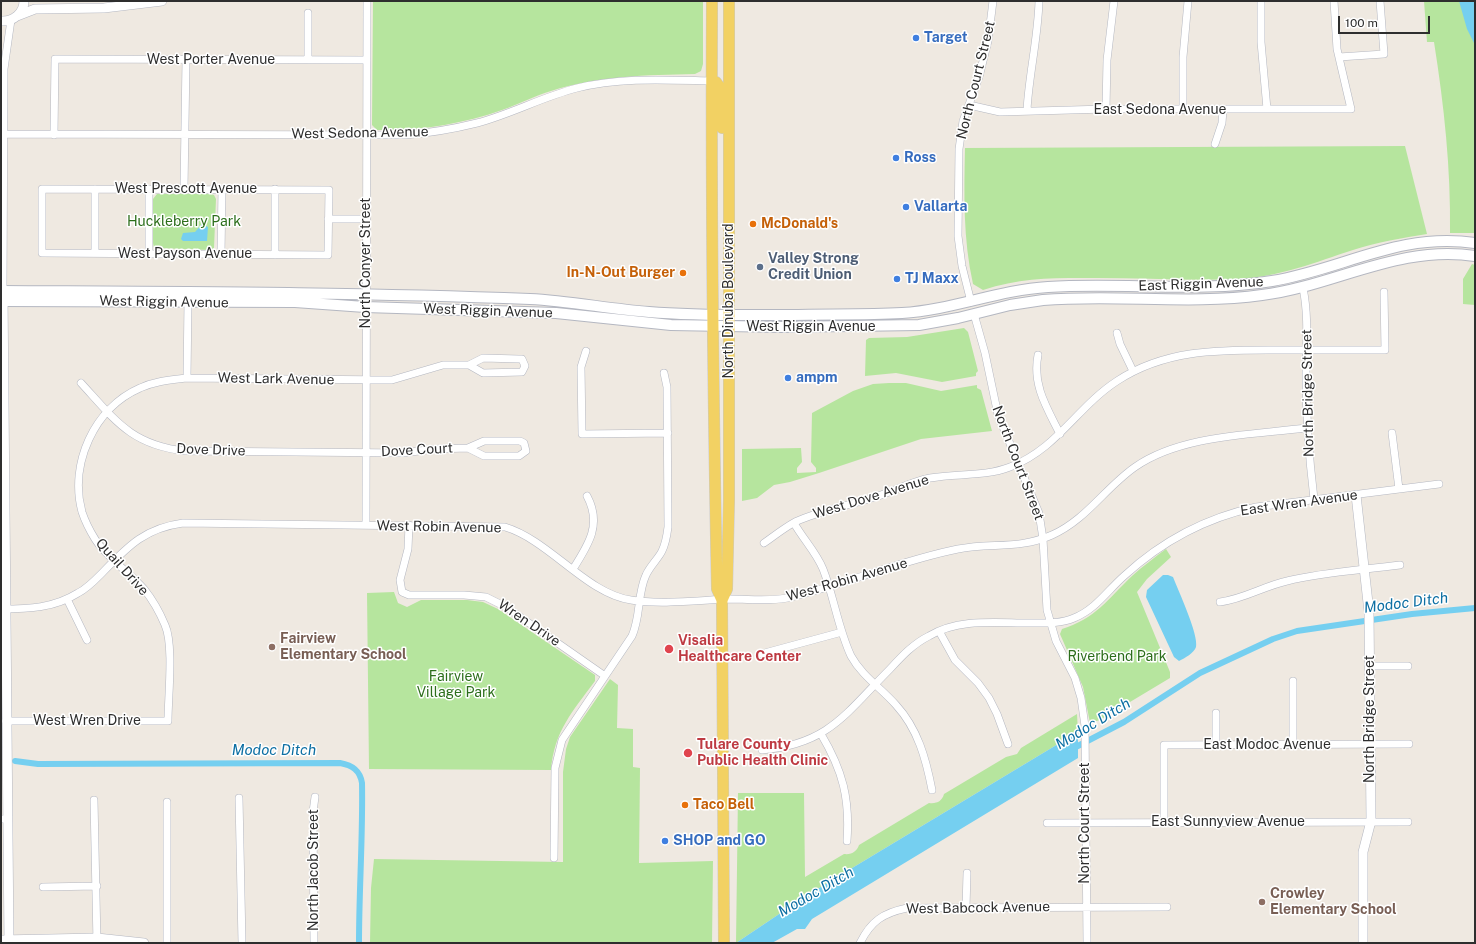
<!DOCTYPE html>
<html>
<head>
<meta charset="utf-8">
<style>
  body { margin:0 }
  #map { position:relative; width:1476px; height:944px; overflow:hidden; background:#efe9e1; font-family:"Public Sans",sans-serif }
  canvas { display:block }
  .frame { position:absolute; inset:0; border:2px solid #2e2e2e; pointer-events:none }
  .scale { position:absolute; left:1338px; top:16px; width:92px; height:18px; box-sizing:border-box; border:2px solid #2e2e2e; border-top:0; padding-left:5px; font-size:12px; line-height:14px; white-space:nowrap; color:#2e2e2e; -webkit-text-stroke:3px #fff; paint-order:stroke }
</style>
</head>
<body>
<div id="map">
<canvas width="1476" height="944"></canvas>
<div class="frame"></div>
<div class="scale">100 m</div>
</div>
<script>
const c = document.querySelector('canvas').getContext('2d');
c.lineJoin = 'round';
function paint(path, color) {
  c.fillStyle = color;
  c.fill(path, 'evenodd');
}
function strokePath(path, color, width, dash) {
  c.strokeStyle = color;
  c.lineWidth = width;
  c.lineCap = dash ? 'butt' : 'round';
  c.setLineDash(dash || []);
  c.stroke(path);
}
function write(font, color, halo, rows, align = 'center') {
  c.font = font + ' "Public Sans",sans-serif';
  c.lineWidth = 3;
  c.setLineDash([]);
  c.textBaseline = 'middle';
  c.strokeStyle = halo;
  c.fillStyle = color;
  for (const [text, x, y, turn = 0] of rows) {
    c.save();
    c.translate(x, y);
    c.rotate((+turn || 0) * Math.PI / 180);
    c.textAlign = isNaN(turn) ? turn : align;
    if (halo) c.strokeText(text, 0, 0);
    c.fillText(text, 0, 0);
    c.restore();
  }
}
paint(new Path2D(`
  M373 1H703V64L701 71 695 74C646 75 598 76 551 91 534 96 519 104 502 110 462 124 420 131 377 130L372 125Z
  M1424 1H1475V233H1450C1451 169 1444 105 1434 42H1427Z
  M1405 146 1427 234C1403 238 1377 242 1353 250 1316 262 1279 277 1239 279 1192 281 1144 278 1097 278 1056 278 1022 277 983 290L973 284C963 239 964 194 965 148Z
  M157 194H210L214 195 216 199 214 248 210 250 154 248 153 243V199Z
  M1472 264 1475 265V305L1463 304V279Z
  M964 328 968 332 978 371 976 373V376L942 382 896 373 865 376 866 340 869 338 907 337Z
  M889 383H906L941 391 977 385V388L981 390 992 431 921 439 819 473 790 482 774 485 757 498 742 501V449L801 448 802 462 797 468V473L816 472V468L811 462 812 413 853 391 873 384Z
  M1166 549 1171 557 1147 579 1137 592 1170 672V678L1100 720 1090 723 1083 687 1060 634 1062 629C1095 619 1108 599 1132 576 1143 566 1154 558 1166 549Z
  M394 592 398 603 407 607 421 600H467L483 602 498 609 595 675V681C573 711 554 731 551 770L369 769 367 593Z
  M610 679 618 685 617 728 633 729V767L640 768 639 863 713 861 712 943H370L371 888 374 859 563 862V772L566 749 570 737Z
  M1077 714 1078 732 809 894 736 943 738 793H804L805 877 844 854C852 855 857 851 859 845L929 803C937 804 942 801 944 794L1006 757 1017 754 1021 748Z`), '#b6e59e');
paint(new Path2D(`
  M1459 1H1475V45L1467 29Z
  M202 224 208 227 207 241H183L181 239 183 233 195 232Z
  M1163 575H1168L1173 577C1178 590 1199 635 1196 647 1194 653 1185 658 1179 661L1174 657 1146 597 1147 590Z
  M1078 732V758L812 919 805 929H797L772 943H736L809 894Z`), '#75cff0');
strokePath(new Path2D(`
  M1072 749 1124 722 1200 673 1273 639 1297 631 1412 614 1475 608
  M15 761 38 764 340 763C352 765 360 770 362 783 363 836 359 889 359 943`), '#75cff0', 6);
const minor = new Path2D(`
  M1261 1V42L1267 109
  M308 13V60
  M1339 57 1384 54 1380 1
  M969 105 1000 112 1106 109H1351L1337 49 1334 1
  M1106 109 1107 60 1114 1
  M1027 110C1029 74 1038 38 1039 1
  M1183 110V57L1188 1
  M1 134 405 135C429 133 453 129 477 123 511 114 542 97 577 88 621 77 667 80 712 81
  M54 135 55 59 367 60
  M1215 144 1222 123 1223 110
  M42 189 329 190 328 255 42 253Z
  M184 189 186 60
  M328 219H366
  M95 253V189
  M149 254V189
  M221 254 222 189
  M275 255V189
  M1303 288C1309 317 1306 347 1306 376 1306 418 1309 457 1314 499
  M3 291 4 69 11 20
  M971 302 962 266 958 236 959 149 963 121 979 77 988 41 993 1
  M974 314 985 353 998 415 1039 513 1043 539 1047 610 1056 641 1075 678 1081 698 1085 726 1087 943
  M1117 333 1120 344 1133 371
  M586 351 581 367 582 434 668 433
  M1038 355C1032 385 1047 408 1060 434
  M187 378 188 302
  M81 383C115 420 131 445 185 451L403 453 435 449 468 448 484 456H519L526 451 524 443 520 441H484L468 448
  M1392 433 1399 489
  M794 523C803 539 816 552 823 569 834 597 838 628 851 656 862 676 881 688 896 705 918 729 926 759 932 790
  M366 525 367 1
  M409 525 408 549 400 580 402 592 409 595H464L486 597 506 607 605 676
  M764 543C774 536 784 528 795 522 819 511 847 506 872 498 892 492 910 482 930 478 957 473 984 477 1010 467 1057 449 1077 407 1117 381 1167 348 1223 350 1280 350 1315 350 1350 350 1385 350L1384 292
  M573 569C589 544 602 524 587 496
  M67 599 87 640
  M1220 602C1244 599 1264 586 1287 581 1324 572 1363 570 1400 565
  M1 609C29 609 54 608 78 593 88 588 96 579 104 571 129 545 146 528 183 523L505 527C549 540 587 594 631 600 660 605 701 600 731 599 751 599 772 602 791 597 847 584 902 560 958 549 991 542 1018 550 1052 535 1086 520 1105 488 1135 467 1181 435 1251 435 1306 428
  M939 631 955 660 978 683 989 698 997 714 1008 744
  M761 654 842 632
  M1370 666H1408
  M1293 681V744
  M1216 713V745
  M6 721H168C168 697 174 645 165 625 160 613 152 599 144 589 129 572 107 558 95 539 90 531 85 521 82 512 69 464 94 408 140 388 155 381 171 380 187 378L392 380 443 365H469L483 373 522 372 525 366 522 359H519L483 358 469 365
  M821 734C843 771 850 799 847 841
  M762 750C829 744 846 713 890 669 902 656 913 644 929 636 959 618 996 623 1029 623 1044 623 1060 624 1074 618 1096 609 1107 591 1124 576 1162 541 1205 518 1256 507L1439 484
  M239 798 242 943
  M94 800 97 943
  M1 819H7
  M1164 822V745L1409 744
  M1047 823 1408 822
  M554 858 555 768 562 740 632 636C641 616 637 594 646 575 650 566 658 559 662 551 666 543 667 535 668 527L667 387 664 373
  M43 887 97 886
  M966 908 967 873
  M167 943V802
  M314 943 313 812 315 797
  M860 943C871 921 883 913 907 908L1167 907`);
const tertiary = new Path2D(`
  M17 16 35 9 104 8 162 1
  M1 21C13 22 24 13 24 1
  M3 294 9 943
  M1356 495 1369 612 1371 821 1363 852V943
  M1 940 97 938 144 943`);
const secondary = new Path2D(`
  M1 291C177 292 354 292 530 299 570 301 609 309 649 312 696 316 743 315 790 315 827 314 865 315 902 313 952 310 998 290 1048 287 1121 282 1200 293 1272 281 1344 269 1398 232 1475 243
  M1 301 295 302 365 307 556 313 671 325 782 327 919 325 958 318 1010 305 1043 300C1116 294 1190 305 1262 295 1334 286 1400 244 1475 256`);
const primary = new Path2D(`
  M712 1C711 197 713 393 717 589L722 600 724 943
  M712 81 716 82 721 89 722 128
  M722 600 727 589 729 500V1`);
strokePath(minor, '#b4b7c1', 8);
strokePath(tertiary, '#b4b7c1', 10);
strokePath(secondary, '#b4b7c1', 12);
strokePath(primary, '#c9c9c9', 12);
strokePath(minor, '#fff', 7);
strokePath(tertiary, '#fff', 9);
strokePath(secondary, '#fff', 10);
strokePath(primary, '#f2d163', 11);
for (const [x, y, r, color] of [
  [916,38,4,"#3f7fe0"],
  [896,158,4,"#3f7fe0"],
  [906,207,4,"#3f7fe0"],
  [753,224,4,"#e8710a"],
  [760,267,4,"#5c6f8a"],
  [683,273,4,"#e8710a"],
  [897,279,4,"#3f7fe0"],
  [788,378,4,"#3f7fe0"],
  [272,647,4,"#8d6e63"],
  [669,649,5,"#e0444e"],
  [688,753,5,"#e0444e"],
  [685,805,4,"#e8710a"],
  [665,841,4,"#3f7fe0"],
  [1262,902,4,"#8d6e63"]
]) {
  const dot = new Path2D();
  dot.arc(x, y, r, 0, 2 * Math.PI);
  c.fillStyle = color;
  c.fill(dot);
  strokePath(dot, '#fff', 1.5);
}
write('bold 14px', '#366cbe', '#fff', [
  ["Target",924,38],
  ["Ross",904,158],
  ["Vallarta",914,207],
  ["TJ Maxx",905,279],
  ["ampm",796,378],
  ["SHOP and GO",673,841]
], 'left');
write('14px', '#2e2e2e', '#fff', [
  ["West Porter Avenue",211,60],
  ["North Court Street",976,80,-76],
  ["East Sedona Avenue",1160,110],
  ["West Sedona Avenue",360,133,-1],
  ["West Prescott Avenue",186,189],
  ["West Payson Avenue",185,254],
  ["North Conyer Street",366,263,-90],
  ["East Riggin Avenue",1201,284,-2],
  ["North Dinuba Boulevard",729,301,-90],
  ["West Riggin Avenue",164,302,1],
  ["West Riggin Avenue",488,311,2],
  ["West Riggin Avenue",811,327],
  ["West Lark Avenue",276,379,1],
  ["North Bridge Street",1308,393,-91],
  ["Dove Drive",211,450,2],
  ["Dove Court",417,450,-3],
  ["North Court Street",1018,463,69],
  ["West Dove Avenue",871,497,-17],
  ["East Wren Avenue",1299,503,-8],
  ["West Robin Avenue",439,527,1],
  ["Quail Drive",122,567,48],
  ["West Robin Avenue",847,580,-16],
  ["Wren Drive",529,623,34],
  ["North Bridge Street",1370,719,-90],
  ["West Wren Drive",87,721],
  ["East Modoc Avenue",1267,745],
  ["East Sunnyview Avenue",1228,822],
  ["North Court Street",1085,823,-90],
  ["North Jacob Street",314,870,-90],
  ["West Babcock Avenue",978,908,-1]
]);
write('14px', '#2c6e1b', '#fff', [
  ["Huckleberry Park",184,222],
  ["Riverbend Park",1117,657],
  ["Fairview",456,677],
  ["Village Park",456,693]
]);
write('bold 14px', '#c56008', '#fff', [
  ["McDonald's",761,224],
  ["In-N-Out Burger",675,273,"right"],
  ["Taco Bell",693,805]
], 'left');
write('bold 14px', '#4e5e75', '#fff', [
  ["Valley Strong",768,259],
  ["Credit Union",768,275]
], 'left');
write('bold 14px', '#785e54', '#fff', [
  ["Fairview",280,639],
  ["Elementary School",280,655],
  ["Crowley",1270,894],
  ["Elementary School",1270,910]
], 'left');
write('bold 14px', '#be3a42', '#fff', [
  ["Visalia",678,641],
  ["Healthcare Center",678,657],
  ["Tulare County",697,745],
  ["Public Health Clinic",697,761]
], 'left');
write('italic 15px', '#0d6fa3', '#fff', [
  ["Modoc Ditch",1406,603,-7],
  ["Modoc Ditch",1093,724,-31],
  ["Modoc Ditch",274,750],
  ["Modoc Ditch",816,892,-30]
]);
</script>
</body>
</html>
